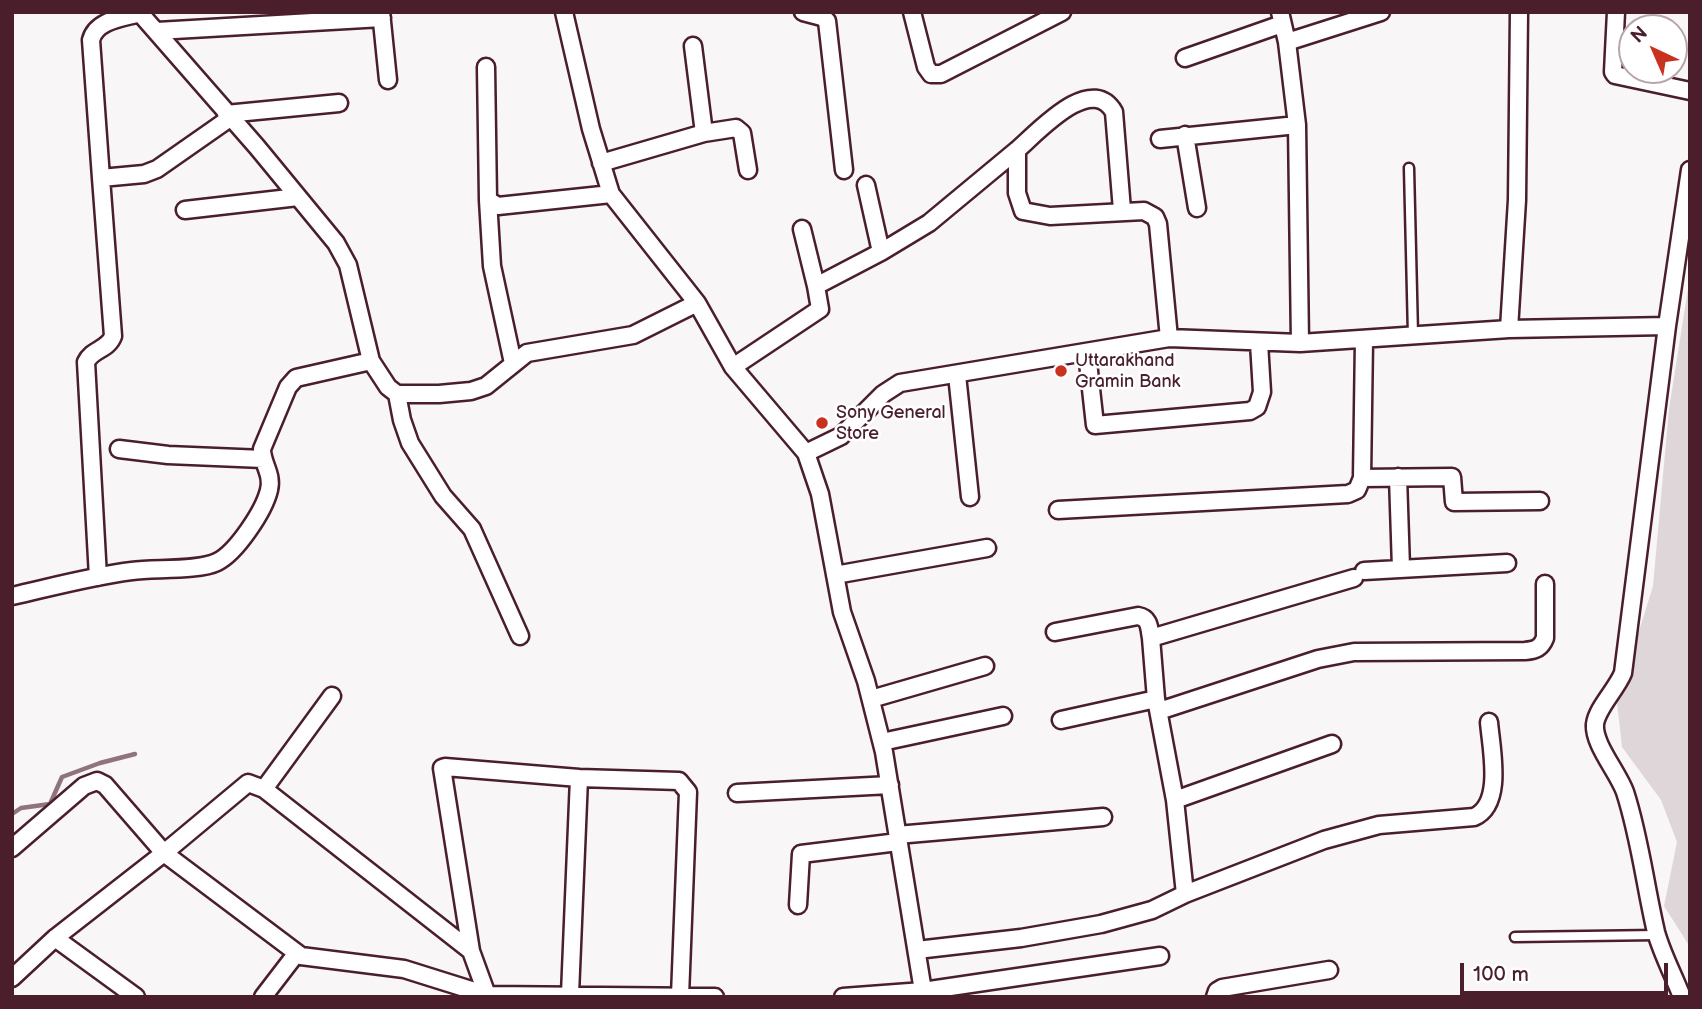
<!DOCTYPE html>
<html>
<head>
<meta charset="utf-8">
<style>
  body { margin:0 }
  #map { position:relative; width:1702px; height:1009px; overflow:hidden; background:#f8f6f7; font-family:"Balsamiq Sans",sans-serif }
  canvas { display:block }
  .frame { position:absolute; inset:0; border:14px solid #4a1f2b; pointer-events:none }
  .north { position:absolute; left:1618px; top:14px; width:70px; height:70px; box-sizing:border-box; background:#fff; border:2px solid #b7a5aa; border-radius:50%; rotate:316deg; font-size:19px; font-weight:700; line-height:28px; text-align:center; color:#4a1f2b }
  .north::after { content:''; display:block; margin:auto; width:24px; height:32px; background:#c8321e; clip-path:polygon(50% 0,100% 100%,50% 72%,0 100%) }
  .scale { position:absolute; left:1460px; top:963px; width:208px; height:32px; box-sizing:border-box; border:4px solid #4a1f2b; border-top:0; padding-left:9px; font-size:21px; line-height:24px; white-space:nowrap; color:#4a1f2b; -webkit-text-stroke:5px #fff; paint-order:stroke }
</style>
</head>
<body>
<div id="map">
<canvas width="1702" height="1009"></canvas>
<div class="frame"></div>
<div class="north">N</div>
<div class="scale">100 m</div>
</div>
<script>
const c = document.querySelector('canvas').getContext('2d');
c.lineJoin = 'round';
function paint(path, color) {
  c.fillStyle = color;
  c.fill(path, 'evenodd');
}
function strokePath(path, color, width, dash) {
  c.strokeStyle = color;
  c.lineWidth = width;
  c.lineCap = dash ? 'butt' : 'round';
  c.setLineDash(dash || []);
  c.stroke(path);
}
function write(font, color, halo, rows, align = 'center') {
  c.font = font + ' "Balsamiq Sans",sans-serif';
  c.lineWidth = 5;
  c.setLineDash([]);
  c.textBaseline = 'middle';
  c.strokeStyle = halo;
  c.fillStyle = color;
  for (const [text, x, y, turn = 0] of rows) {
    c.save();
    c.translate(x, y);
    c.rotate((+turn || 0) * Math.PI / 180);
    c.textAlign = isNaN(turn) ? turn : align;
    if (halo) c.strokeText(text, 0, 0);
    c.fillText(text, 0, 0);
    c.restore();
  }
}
paint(new Path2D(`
  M1690 276V947L1664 906 1677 842 1661 800 1622 747 1617 702 1653 586 1669 409Z`), '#ded6d9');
strokePath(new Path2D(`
  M12 814 21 808 50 804 62 777 100 763 135 754`), '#8f747b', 4.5);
const service = new Path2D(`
  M1409 168 1413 335
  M1515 937 1657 935`);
const minor = new Path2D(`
  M139 12 257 147 336 243 348 265 371 361 388 387 397 394H439L471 391 486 386 527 353 633 335 697 303
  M381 12 388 80
  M564 12 591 129 611 194 697 303 733 367 806 453 820 494 842 612 866 681 884 752 924 997
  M803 12 822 17 827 21 844 170
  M912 12 926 67 931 74H941L1062 12
  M1616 12 1613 72 1615 75 1690 91
  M140 13C123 18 96 20 91 40L101 178 144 174 157 169 230 118
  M157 31 382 18
  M1287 42 1381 12
  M693 46 704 133
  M1185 58 1282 24
  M486 67 488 200 498 206 611 194
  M226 114 339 103
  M1185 135 1197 208
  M1160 139 1297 125
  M1017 150C1037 133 1091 72 1114 112L1122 210
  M601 163 704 133 736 128 742 133 748 170
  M488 200 492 266 513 363
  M185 210 298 197
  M802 229 816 286
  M881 252 929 223 1017 150V193L1023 211 1050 216 1144 211 1155 217 1158 224 1169 338
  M1509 329 1517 200 1519 12
  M1300 343 1509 329 1667 326
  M1087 353 1095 425 1250 411 1257 407 1262 392 1259 343
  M733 367 820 309 816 286 881 252 866 185
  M957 375 970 497
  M397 394 402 420 410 443 443 496 472 529 520 636
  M119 449 168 455 263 459
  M806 453 841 436 883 394 900 383 1169 338 1300 343 1297 125 1287 42 1280 12
  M1398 477 1401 568
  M1362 478 1452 477 1454 502 1540 501
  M1058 510 1348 494 1357 490 1362 478 1364 340
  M1364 571 1507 563
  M835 575 987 548
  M98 577 86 362C92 349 108 350 113 336L101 178
  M12 596C52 587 92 576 132 571 154 568 199 571 217 562 236 553 264 511 269 490 273 474 262 464 262 449L288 387 296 378 371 361
  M1055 632 1138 616C1150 618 1149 628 1151 638
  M871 699 985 666
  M1159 711 1318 659 1354 652 1525 651C1536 650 1541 648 1545 638V584
  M1061 720 1156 699
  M882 742 1003 716
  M264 789 332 696
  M737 793 890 785
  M1175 800 1332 744
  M897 835 1103 817
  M12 848 84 786 97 781 105 785 164 853 301 956 404 969 487 995 715 997
  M1185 894 1175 800 1156 699 1151 638 1354 578
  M798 905 801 854 898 842
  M55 938 136 997
  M917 950 1021 938 1101 924 1152 910 1185 894 1324 840 1379 825 1474 817C1504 804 1491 748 1489 722
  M471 951 442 768 445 767 579 778
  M12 978 55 938 164 853 248 783 264 789 471 951 487 995
  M570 994 579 778 679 781 688 792 680 996
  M263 997 296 954
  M843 997 923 991 1160 956
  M1215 997 1217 991 1222 988 1329 970
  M1682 997C1674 976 1662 954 1656 932 1645 885 1640 838 1625 792 1618 772 1593 744 1595 724 1597 708 1616 690 1623 673L1667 326 1690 170`);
strokePath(service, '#4a1f2b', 13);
strokePath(minor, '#4a1f2b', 21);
strokePath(service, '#fff', 8);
strokePath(minor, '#fff', 16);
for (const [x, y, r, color] of [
  [1061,371,7,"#c8321e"],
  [822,423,7,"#c8321e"]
]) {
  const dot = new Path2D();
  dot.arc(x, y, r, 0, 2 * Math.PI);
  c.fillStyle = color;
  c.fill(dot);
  strokePath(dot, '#fff', 2.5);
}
write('18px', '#4a1f2b', '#fff', [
  ["Uttarakhand",1075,361],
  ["Gramin Bank",1075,382],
  ["Sony General",836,413],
  ["Store",836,434]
], 'left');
</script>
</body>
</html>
